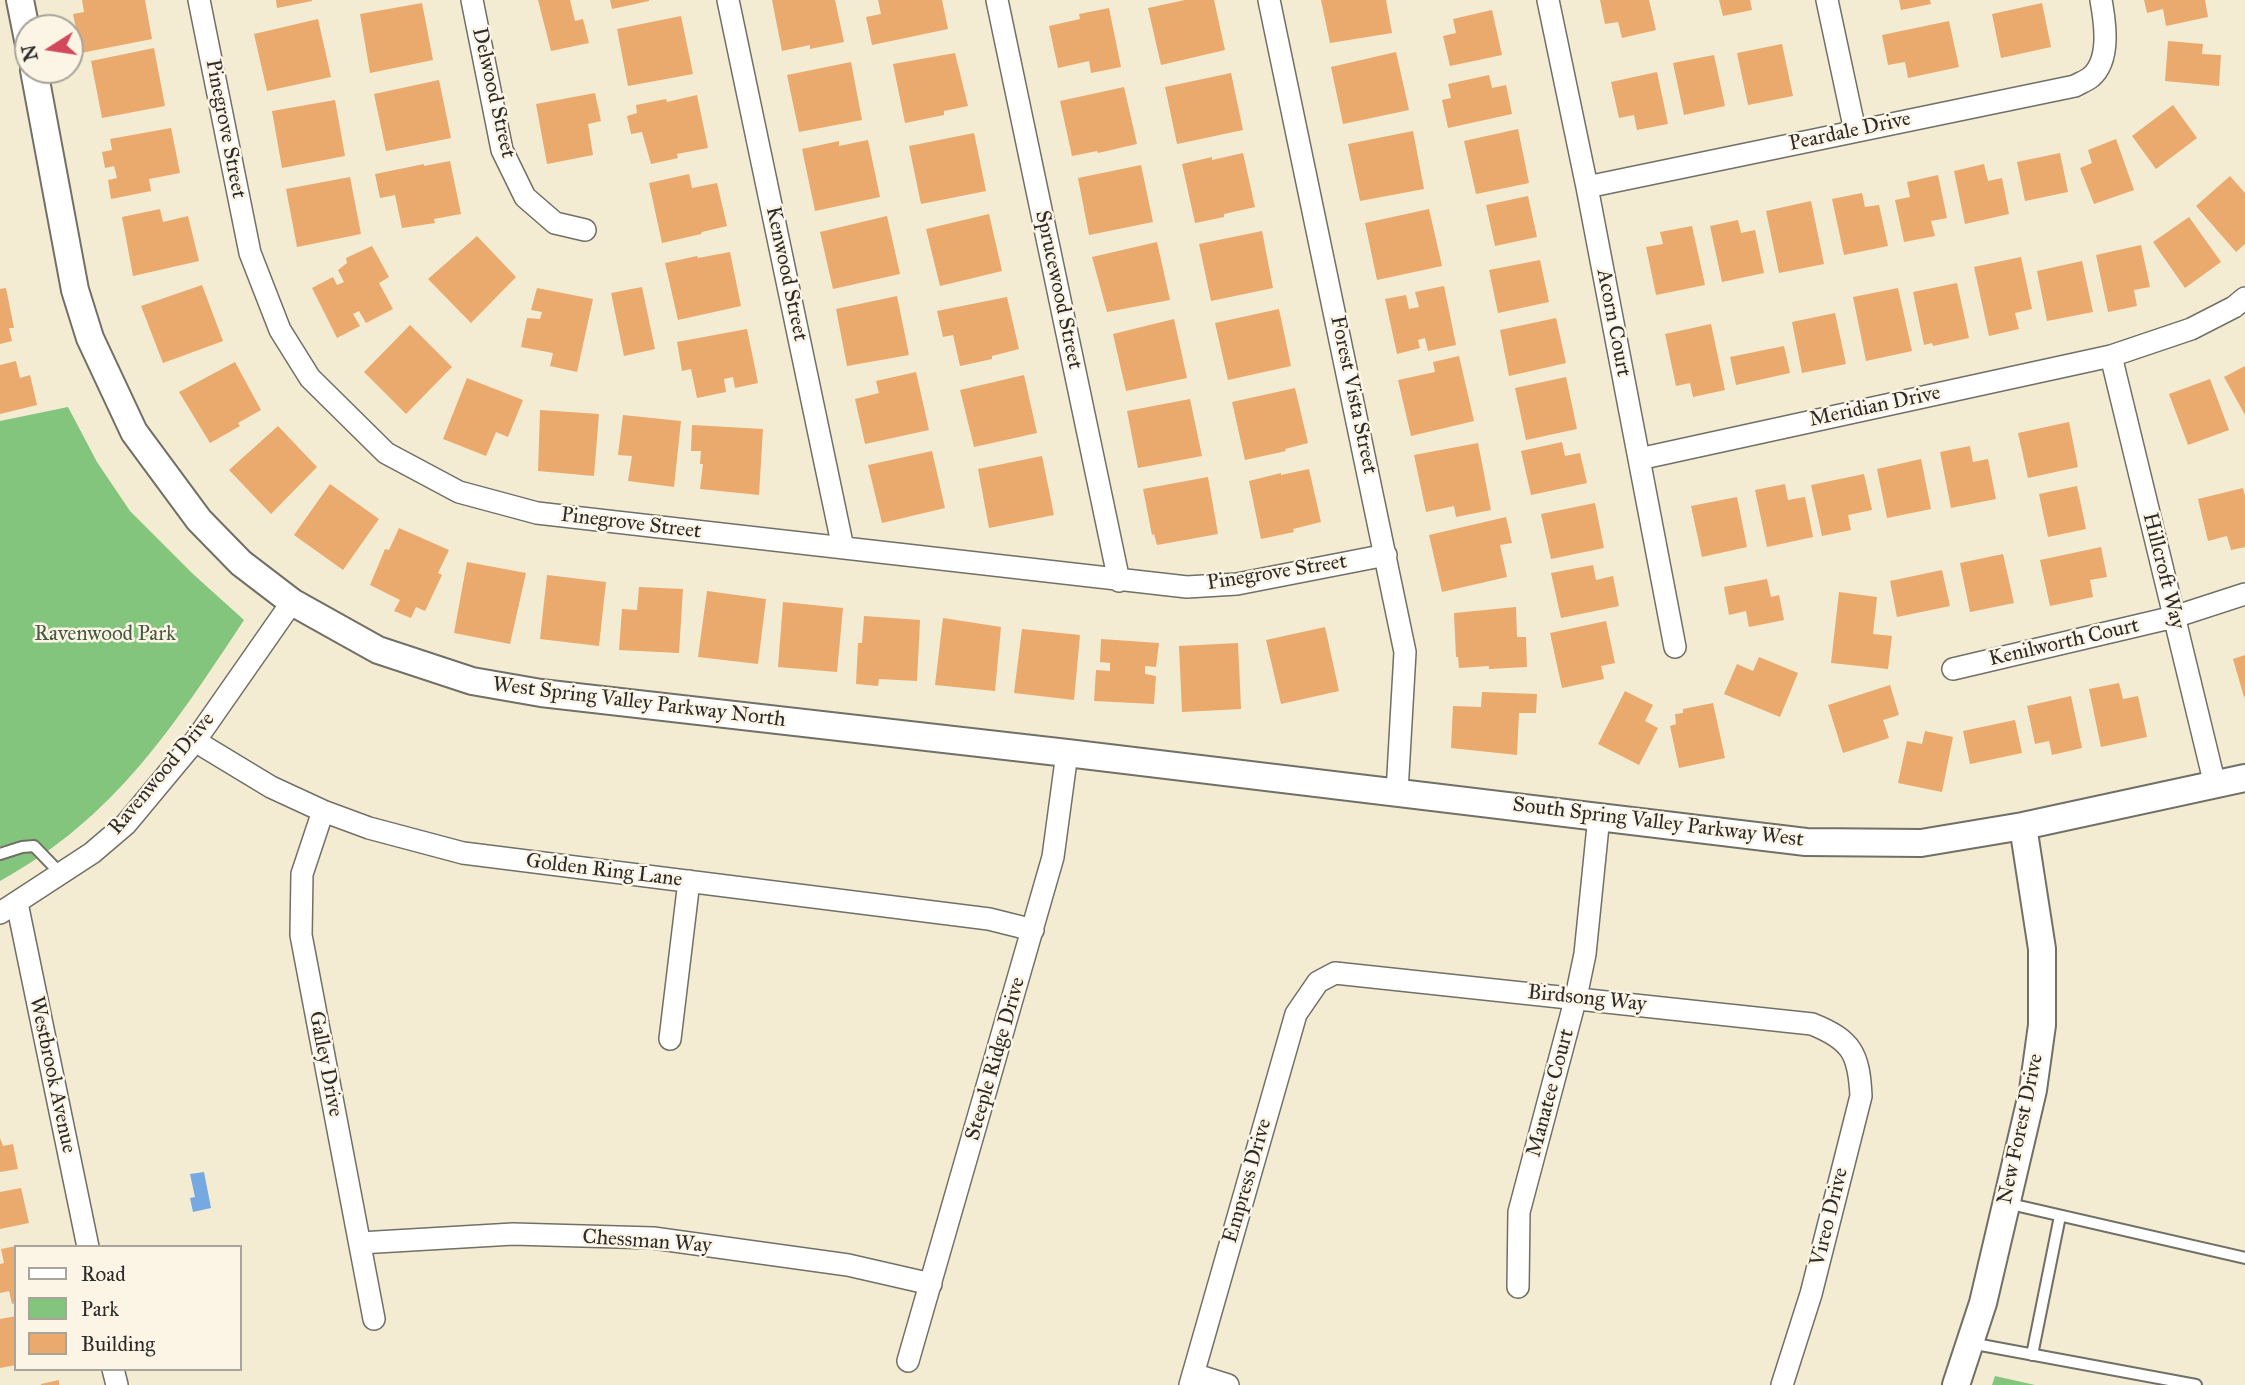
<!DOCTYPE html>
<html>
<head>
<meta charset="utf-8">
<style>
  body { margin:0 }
  #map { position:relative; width:2245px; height:1385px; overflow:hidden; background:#f3ecd3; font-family:"IM FELL Great Primer",serif }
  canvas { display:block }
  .legend { position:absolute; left:14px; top:1245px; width:228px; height:126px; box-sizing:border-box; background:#fcf5e5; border:2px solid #a8a49b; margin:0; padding:9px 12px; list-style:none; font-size:21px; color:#2b2b2b }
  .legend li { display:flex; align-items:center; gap:14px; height:35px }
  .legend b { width:35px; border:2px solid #a8a49b }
  .north { position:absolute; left:14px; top:14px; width:70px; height:70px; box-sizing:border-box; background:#fcf5e5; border:2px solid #a8a49b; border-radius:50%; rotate:258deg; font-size:19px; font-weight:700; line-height:28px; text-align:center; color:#2b2b2b }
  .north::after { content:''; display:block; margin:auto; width:24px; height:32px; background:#d1495b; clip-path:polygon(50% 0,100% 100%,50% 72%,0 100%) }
</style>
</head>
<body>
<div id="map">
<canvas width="2245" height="1385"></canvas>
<ul class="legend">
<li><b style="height:9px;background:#fff"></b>Road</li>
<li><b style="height:19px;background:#84c57d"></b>Park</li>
<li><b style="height:19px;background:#eaa96d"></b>Building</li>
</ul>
<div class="north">N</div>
</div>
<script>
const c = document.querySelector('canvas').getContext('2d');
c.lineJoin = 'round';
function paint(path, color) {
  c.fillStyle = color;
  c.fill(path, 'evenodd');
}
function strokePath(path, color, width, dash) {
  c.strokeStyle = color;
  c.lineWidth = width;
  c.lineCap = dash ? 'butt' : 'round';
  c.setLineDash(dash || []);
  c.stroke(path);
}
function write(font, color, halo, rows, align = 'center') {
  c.font = font + ' "IM FELL Great Primer",serif';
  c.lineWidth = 5;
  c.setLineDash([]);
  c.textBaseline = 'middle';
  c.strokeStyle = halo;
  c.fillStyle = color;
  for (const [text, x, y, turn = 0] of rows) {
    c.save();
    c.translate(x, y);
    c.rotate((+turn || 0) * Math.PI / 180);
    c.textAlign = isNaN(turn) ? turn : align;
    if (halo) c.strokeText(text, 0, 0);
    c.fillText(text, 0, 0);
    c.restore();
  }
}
paint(new Path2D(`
  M68 407 97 462 130 511 193 574 244 620C174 726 115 818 0 881V421Z
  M1995 1376 2035 1385H1992Z`), '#84c57d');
paint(new Path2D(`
  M204 1172 211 1208 193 1212 190 1198 195 1197 190 1174Z`), '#76a8e2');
paint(new Path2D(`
  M82 0H145L152 39 81 53 73 14 84 12Z
  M276 0H312V1L277 8Z
  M538 0H570L575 21 583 19 589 43 551 51Z
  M610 0H649V1L612 9Z
  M772 0H835L844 42 810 49V45L782 51Z
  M878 0H942L948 29 872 45 866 17 881 14Z
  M1185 0H1214L1225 50 1161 65 1148 8Z
  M1321 0H1386L1392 33 1330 43Z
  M1600 0H1649L1656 30 1622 38 1618 22 1605 24Z
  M1719 0H1750L1752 10 1723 16Z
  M1899 0H1930L1931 4 1901 10Z
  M2144 0H2205L2208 17 2166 26 2163 9 2147 13Z
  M422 3 433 60 370 73 360 14Z
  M2042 3 2051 47 2001 58 1992 14Z
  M1109 8 1121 67 1091 73 1089 61 1058 68 1049 26 1080 19 1079 14Z
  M1492 10 1502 55 1450 66 1443 36 1456 33 1453 19Z
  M681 16 693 74 628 86 617 29Z
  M318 19 331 77 267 91 254 34Z
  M1949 21 1959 67 1908 78 1905 62 1888 65 1882 35Z
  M2168 41 2203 44 2202 54 2221 55 2219 86 2165 81Z
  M1782 44 1793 96 1748 105 1737 53Z
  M154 48 165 106 102 118 91 61Z
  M1396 52 1409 110 1343 124 1331 67Z
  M955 53 968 106 944 111V115L905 123 893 64Z
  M1714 55 1725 106 1684 115 1673 63Z
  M851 62 862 120 799 132 787 75Z
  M1657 72 1668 124 1637 130 1634 115 1619 118 1611 82Z
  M1231 73 1243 130 1177 144 1165 87Z
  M1489 75 1492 88 1506 85 1512 114 1448 128 1442 100 1451 98 1448 84Z
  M439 80 451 138 386 151 374 94Z
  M1124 87 1137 144 1098 153 1097 151 1072 156 1060 101Z
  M595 93 601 121 588 124 593 155 547 164 536 104Z
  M697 95 708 148 677 154 678 158 651 164 642 132 631 134 627 116 637 113 636 105 666 99 667 102Z
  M335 100 345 156 282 168 272 111Z
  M2173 105 2197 138 2156 169 2132 136Z
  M171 128 180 173 149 179 151 191 111 199 108 180 117 178 114 166 105 168 102 152 112 150 110 139Z
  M1518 129 1529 183 1476 194 1464 141Z
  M1413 131 1424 189 1360 201 1348 144Z
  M974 133 986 191 921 204 909 146Z
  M2116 139 2134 190 2094 204 2080 168 2092 163 2088 150Z
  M868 140 880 197 815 211 802 149 839 141V146Z
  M1243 153 1255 207 1224 214V217L1195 223 1182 164 1212 157V160Z
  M2060 153 2068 192 2025 201 2017 162Z
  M450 161 461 214 434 219 435 223 402 228 395 195 380 198 375 174 424 164V166Z
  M1984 164 1988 181 2002 178 2009 214 1965 224 1954 171Z
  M1141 165 1153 222 1089 235 1078 178Z
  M689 174 692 188 717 183 727 226 702 232 701 234 662 243 649 183Z
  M1938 175 1947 218 1931 221 1935 236 1904 242 1895 200 1910 197 1907 182Z
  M2230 176 2245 193V244L2236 252 2196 206Z
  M350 177 361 234 297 247 286 189Z
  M1862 193 1865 207 1879 205 1888 246 1844 255 1832 199Z
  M1528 196 1537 237 1495 246 1486 205Z
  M1811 201 1824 264 1779 273 1766 211Z
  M160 209 163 222 188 216 199 261 133 276 122 217Z
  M1429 209 1442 266 1377 280 1365 223Z
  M989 214 1002 271 940 286 926 229Z
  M887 216 900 274 833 289 820 232Z
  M2189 217 2221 262 2185 288 2153 242Z
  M1738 220 1741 233 1755 230 1764 273 1722 282 1710 226Z
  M1692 226 1705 285 1656 295 1646 247 1663 244 1660 232Z
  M1262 231 1273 288 1211 301 1199 244Z
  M477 236 516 277 471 323 428 279Z
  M1157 242 1170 300 1107 312 1092 257Z
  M2141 245 2150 287 2134 290 2137 306 2108 312 2096 255Z
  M372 246 389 277 379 283 393 309 366 323 359 311 353 314 360 326 337 338 312 288 333 277 337 285 344 282 338 270 347 263 346 258Z
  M730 252 741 306 678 320 665 263 697 256 698 258Z
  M2021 257 2032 309 2015 313 2019 329 1989 336 1974 267Z
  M1540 260 1549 302 1498 313 1489 270Z
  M2082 261 2093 312 2047 321 2037 271Z
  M1957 283 1969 338 1933 346 1932 343 1924 345 1913 292Z
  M202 285 223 341 163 363 141 306Z
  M1444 286 1456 345 1428 351 1425 338 1418 340 1420 348 1397 354 1385 299 1406 295 1409 309 1419 307 1415 292Z
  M642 287 655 349 624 356 611 293Z
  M6 288 14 328H9L12 341 0 344V289Z
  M537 288 593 299 577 372 550 366 553 353 521 347 527 318 540 319 542 312 531 310Z
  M1898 288 1912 351 1866 361 1853 297Z
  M897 296 909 355 847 366 836 309Z
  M1007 297 1019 349 992 356V359L960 366 953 335 943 337 937 311Z
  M1279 309 1291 366 1228 380 1215 323Z
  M1835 313 1846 364 1802 373 1792 322Z
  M1556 318 1566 363 1509 376 1500 330Z
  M1174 319 1187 378 1126 391 1113 334Z
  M1711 324 1725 390 1693 397 1690 383 1676 386 1665 334Z
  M410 325 452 367 406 414 364 372Z
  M747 329 758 383 735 388 733 377 724 379 726 392 697 398 691 369 682 371 677 342Z
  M1784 346 1790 373 1736 385 1730 357Z
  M1459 356 1474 421 1411 436 1398 380 1435 372 1433 362Z
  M16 361 20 378 30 375 37 405 0 414V365Z
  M235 362 261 410 238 423 240 426 210 443 179 392Z
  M2245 366V415L2224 377Z
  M916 372 929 430 865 444 855 399 879 393 876 381Z
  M1024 375 1037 433 974 447 960 390Z
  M1566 377 1577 429 1526 440 1515 388Z
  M467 378 523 400 508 437 496 432 486 456 443 439Z
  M2210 379 2229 430 2188 445 2169 394Z
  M1295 388 1308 443 1285 449 1286 451 1245 460 1232 402Z
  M1190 399 1202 456 1138 468 1127 411Z
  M540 410 599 414 594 476 538 471Z
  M623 415 681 421 674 487 628 481 632 456 618 455Z
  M2069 422 2078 467 2028 478 2018 433Z
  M692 425 763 429 759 495 700 489 703 464H700L701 451H691Z
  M278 426 317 467 271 514 229 470Z
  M1562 442 1565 456 1580 453 1587 483 1531 495 1521 451Z
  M1478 443 1491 510 1456 517 1454 506 1426 512 1414 455Z
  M1970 446 1973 462 1988 459 1996 499 1951 508 1940 452Z
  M932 451 945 508 882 523 868 465Z
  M1042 456 1054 515 989 528 978 469Z
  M1921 459 1931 509 1887 518 1877 469Z
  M1309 469 1321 522 1293 529 1294 532 1261 539 1249 481 1281 473V475Z
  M1864 474 1872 510 1848 515 1851 530 1822 536 1811 485Z
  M1208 477 1218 534 1157 545 1154 534 1152 535 1143 489Z
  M330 484 379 519 343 570 294 535Z
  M1785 484 1788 500 1805 497 1813 537 1767 547 1755 490Z
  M2077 486 2086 529 2048 537 2039 494Z
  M2243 488 2245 496V547L2231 550 2227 536 2208 541 2198 499Z
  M1737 497 1747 547 1702 557 1691 506Z
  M1595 503 1604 548 1551 559 1541 514Z
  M1506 517 1512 543 1500 545 1507 577 1442 592 1429 535Z
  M399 528 449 550 438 573 442 575 425 611 416 607 411 618 394 611 400 600 370 585 385 549 389 550Z
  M2101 547 2107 577 2090 580 2093 597 2050 606 2040 560Z
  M2003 554 2014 603 1970 612 1960 563Z
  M467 562 526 573 510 644 454 633Z
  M1593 565 1596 580 1613 576 1619 606 1561 618 1551 573Z
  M1942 570 1950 606 1897 617 1890 581Z
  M547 575 606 582 599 646 540 639Z
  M1767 579 1771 597 1779 595 1784 620 1749 627 1746 611 1729 615 1724 587Z
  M639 587 683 589 679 653 619 650 622 609 637 610Z
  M707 591 766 599 758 664 698 657Z
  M1839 592 1877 597 1873 634 1892 636 1888 669 1831 663Z
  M783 602 843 608 837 672 778 667Z
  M1516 607 1517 637H1526L1527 667 1489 669V666L1459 668 1458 657H1456L1454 613Z
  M864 616 920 620 917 681 879 679 878 686 856 684 858 643H862Z
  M943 618 1001 627 995 691 935 685Z
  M1606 621 1615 663 1601 666 1604 679 1562 688 1550 633Z
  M1325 627 1339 691 1281 704 1266 640Z
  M1022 629 1080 635 1074 700 1014 693Z
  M1101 639 1159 643 1156 667 1145 666V674L1156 676 1154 704 1094 701 1096 670 1110 671V663L1100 662Z
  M1238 643 1241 709 1182 712 1179 646Z
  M2245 655V697H2244L2233 659Z
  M1759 657 1798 673 1780 717 1724 694 1737 664 1753 671Z
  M2119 683 2123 699 2138 696 2147 737 2101 747 2089 689Z
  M1890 685 1899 715 1883 720 1889 738 1843 753 1828 705Z
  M1625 691 1653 705 1645 721 1658 728 1639 765 1598 744Z
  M1482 692 1537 694 1536 713H1519L1517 755 1451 748 1453 706 1481 707Z
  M2071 696 2082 748 2052 755 2049 741 2035 744 2027 706Z
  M1713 703 1725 758 1679 768 1670 726 1676 724 1675 714 1683 713V709Z
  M2015 720 2022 753 1970 764 1963 731Z
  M1925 731 1953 737 1942 792 1898 783 1907 741 1922 744Z
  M0 1138 3 1146 13 1144 18 1169 0 1172Z
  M21 1188 29 1223 0 1229V1192Z
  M16 1246V1303L12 1304 9 1291 0 1293V1264L4 1263 1 1249Z
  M16 1316V1365L0 1368V1319Z
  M59 1380V1385H41V1384Z`), '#eaa96d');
const service = new Path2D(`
  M0 854 22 847 34 846 61 874
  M2006 1203 2245 1258
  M1970 1343 2196 1385
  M2032 1355 2060 1216`);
const minor = new Path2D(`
  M199 0 250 253 280 330 310 378 386 453 459 492 537 513 1187 587 1237 584 1386 555
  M472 0 502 150 525 197 555 223 585 230
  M728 0 843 548
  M997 0 1119 581
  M1269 0 1405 652 1397 792
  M1548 0 1587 187 1675 647
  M1827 0 1855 131
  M1587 187 2075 86C2080 83 2086 81 2091 77 2111 60 2105 22 2101 0
  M2111 356 2215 785
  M1639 459 2111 356 2191 329 2234 307 2245 298
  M1953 669 2174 617 2245 594
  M195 741 271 787 323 811 369 828 463 853 989 919 1033 930
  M323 811 302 874 301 935 374 1319
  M17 903 88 1247
  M0 913 92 853 126 824 195 741 292 602
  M670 1039 689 881
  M360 1243 513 1234 653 1238 848 1265 931 1284
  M1518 1287 1519 1212 1576 997 1585 954 1599 816
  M908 1361 1053 857 1067 753
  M113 1369 117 1385
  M1193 1374 1228 1385
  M1190 1385 1296 1014 1318 982 1335 973 1812 1024C1852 1040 1859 1054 1861 1096L1811 1294 1782 1385`);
const tertiary = new Path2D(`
  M20 0 28 40
  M34 70 75 290 90 338 134 432 199 520 241 563 292 602 378 650 472 681 541 693 1067 753 1806 842 1921 843 2023 826 2245 778
  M1956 1385 1983 1303 2033 1090 2042 1025V949L2023 826`);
strokePath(service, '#716f66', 14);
strokePath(minor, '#716f66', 24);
strokePath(tertiary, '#716f66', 30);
strokePath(service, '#fff', 10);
strokePath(minor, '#fff', 21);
strokePath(tertiary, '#fff', 26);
write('21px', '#2b2b2b', '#fcf5e5', [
  ["Delwood Street",493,93,77],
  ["Pinegrove Street",225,129,79],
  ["Peardale Drive",1850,132,-12],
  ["Kenwood Street",786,274,78],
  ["Sprucewood Street",1058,290,78],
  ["Acorn Court",1613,323,79],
  ["Forest Vista Street",1353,395,78],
  ["Meridian Drive",1875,407,-12],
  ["Pinegrove Street",631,524,7],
  ["Hillcroft Way",2163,571,76],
  ["Pinegrove Street",1277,573,-9],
  ["Kenilworth Court",2064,643,-13],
  ["West Spring Valley Parkway North",639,703,7],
  ["Ravenwood Drive",162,774,-50],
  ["South Spring Valley Parkway West",1658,823,7],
  ["Golden Ring Lane",604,871,7],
  ["Birdsong Way",1587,999,6],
  ["Steeple Ridge Drive",996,1059,-74],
  ["Galley Drive",325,1064,79],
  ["Westbrook Avenue",52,1075,78],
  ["Manatee Court",1551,1093,-75],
  ["New Forest Drive",2021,1129,-78],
  ["Empress Drive",1248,1181,-74],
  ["Vireo Drive",1830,1217,-76],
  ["Chessman Way",647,1242,4]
]);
write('21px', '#465944', '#fcf5e5', [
  ["Ravenwood Park",105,635]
]);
</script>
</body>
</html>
